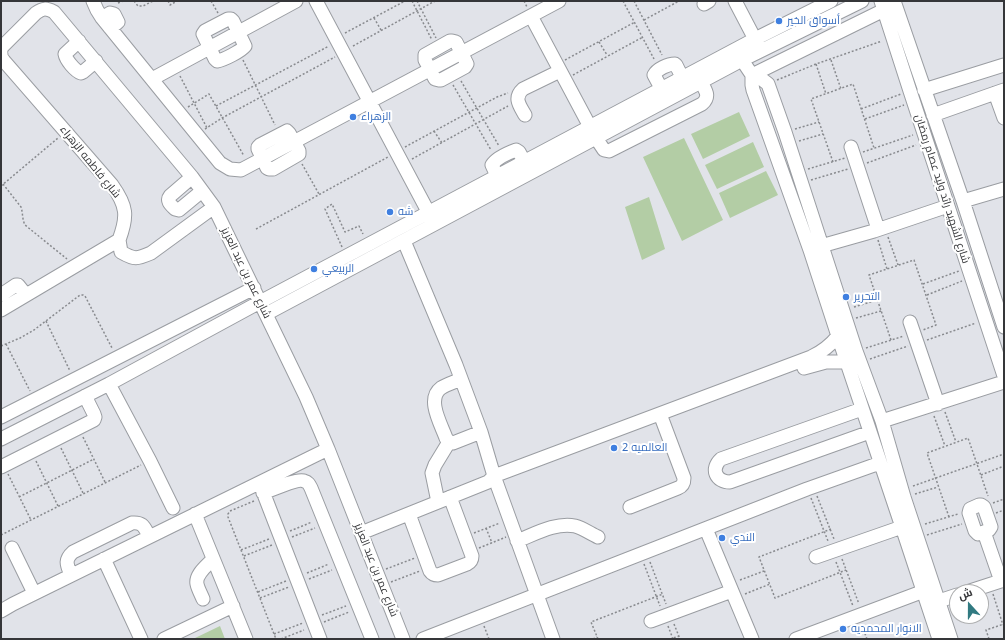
<!DOCTYPE html>
<html>
<head>
<meta charset="utf-8">
<style>
  body { margin:0 }
  #map { position:relative; width:1005px; height:640px; overflow:hidden; background:#e1e3e9; font-family:"Noto Sans",Cairo,sans-serif }
  canvas { display:block }
  .frame { position:absolute; inset:0; border:2px solid #353639; pointer-events:none }
  .north { position:absolute; left:949px; top:584px; width:40px; height:40px; box-sizing:border-box; background:#fff; border:1px solid #aeafb0; border-radius:50%; rotate:339deg; font-size:11px; font-weight:700; line-height:16px; text-align:center; color:#353639 }
  .north::after { content:''; display:block; margin:auto; width:14px; height:18px; background:#317a81; clip-path:polygon(50% 0,100% 100%,50% 72%,0 100%) }
</style>
</head>
<body>
<div id="map">
<canvas width="1005" height="640"></canvas>
<div class="frame"></div>
<div class="north">ش</div>
</div>
<script>
const c = document.querySelector('canvas').getContext('2d');
c.lineJoin = 'round';
function paint(path, color) {
  c.fillStyle = color;
  c.fill(path, 'evenodd');
}
function strokePath(path, color, width, dash) {
  c.strokeStyle = color;
  c.lineWidth = width;
  c.lineCap = dash ? 'butt' : 'round';
  c.setLineDash(dash || []);
  c.stroke(path);
}
function write(font, color, halo, rows, align = 'center') {
  c.font = font + ' "Noto Sans",Cairo,sans-serif';
  c.lineWidth = 4;
  c.setLineDash([]);
  c.textBaseline = 'middle';
  c.strokeStyle = halo;
  c.fillStyle = color;
  for (const [text, x, y, turn = 0] of rows) {
    c.save();
    c.translate(x, y);
    c.rotate((+turn || 0) * Math.PI / 180);
    c.textAlign = isNaN(turn) ? turn : align;
    if (halo) c.strokeText(text, 0, 0);
    c.fillText(text, 0, 0);
    c.restore();
  }
}
paint(new Path2D(`
  M739 112 750 136 703 159 691 134Z
  M684 138 723 220 682 241 643 157Z
  M753 142 764 167 717 189 705 165Z
  M766 171 778 195 730 218 719 193Z
  M649 197 665 249 642 260 625 207Z
  M220 626 225 639H193Z`), '#b3cda5');
const minor = new Path2D(`
  M93 1 97 10 102 18 220 163 230 169 241 170 559 1
  M316 1 432 219
  M735 1 758 45
  M881 1 910 91 1004 376
  M894 1 963 201 1004 327
  M704 4 709 1
  M531 16 596 138 604 150 609 151 702 104C711 96 705 90 701 82
  M102 18 110 13 114 14 118 22 117 23 110 28
  M228 19H231L233 21 245 46C241 51 224 60 217 61L215 59 203 34 205 31Z
  M79 41 65 54C66 60 75 71 81 73L83 72 96 61
  M450 41H452L456 42 467 64 465 67 441 80H439L435 79 425 60V55Z
  M1 50 2 47 36 13C43 8 46 8 54 12L192 177 214 207 306 397 328 449 403 639
  M1 54V57L4 61 112 185C127 206 128 216 119 240L1 310
  M742 60 752 75V85L753 90 810 250 838 336 902 527 939 639
  M752 75 759 77 768 84 785 132 856 351 882 421 904 497 951 639
  M752 75 884 10
  M152 79 296 1
  M661 88 654 75C657 69 668 64 675 64L676 65 682 77
  M924 90 1004 65
  M995 93 1004 118
  M525 115C520 106 513 98 523 89L560 71
  M933 115 1004 90
  M287 131 289 133 299 151V154L273 169H269L267 168 258 149V147L260 145Z
  M851 147 878 229
  M497 176 492 165C496 158 508 153 516 150L519 152 524 161
  M192 177 170 196C166 201 171 205 175 209L179 210 202 191
  M963 201 1004 189
  M119 240 121 252C135 260 137 259 151 253L214 207
  M404 241 456 365 481 432 494 476 553 639
  M814 248 874 231 948 206
  M1 295 16 285H18L26 295
  M266 314 742 60 862 1
  M910 322 938 404
  M804 368 826 362H846
  M461 379C455 382 447 384 441 388 426 399 441 424 446 438L449 442 453 443 481 432
  M109 384 150 461 173 508
  M862 409 721 459C710 469 716 482 730 482L870 432
  M1 417 254 288
  M882 421 1004 382
  M1 439 109 384 260 302 755 39 831 1
  M1 467 94 420 95 417 94 414 85 396
  M260 484 320 639
  M263 493C271 490 298 478 304 481 308 482 309 484 311 488L372 639
  M438 502 432 473 435 465 449 442
  M979 505H981L984 507 991 527 989 530 978 534 975 531 969 513 970 509Z
  M630 507 678 488C683 486 684 483 684 478L660 414
  M195 514 246 639
  M409 514 430 571C432 574 434 575 438 575L467 564C471 562 472 560 472 556L450 497
  M706 529 752 639
  M984 532 1001 581
  M361 533 488 482 494 476 811 357C822 352 830 346 838 336
  M517 541C535 534 556 522 575 526 583 528 591 534 598 537
  M12 548 34 593
  M816 557 902 527
  M104 559 141 639
  M71 575C67 565 64 560 73 552L132 523C143 522 144 527 149 536
  M967 592 1004 580
  M203 599C201 594 198 589 197 584 195 574 208 565 213 559
  M939 601 957 595
  M1 611 13 604 328 449
  M651 621 732 591
  M164 639 233 606
  M423 639 807 489 880 463
  M796 639 924 591`);
strokePath(minor, '#9a9da2', 15);
strokePath(new Path2D(`
  M134 1 138 6H143L153 1
  M168 1 170 5 177 1
  M211 1 218 13
  M412 1 432 40
  M417 1 436 38
  M524 1 527 7
  M623 1 654 59
  M634 1 662 55
  M118 3 123 1
  M374 18 381 30
  M644 20 679 1
  M345 33 405 1
  M599 42 607 55
  M353 46 435 1
  M243 60 275 125
  M565 60 635 22
  M831 60 841 89
  M816 64 826 94
  M573 75 643 37
  M180 76 207 128
  M777 80 816 64 882 41
  M461 81 499 146
  M453 85 491 150
  M216 106 329 46
  M188 107 209 94 244 156
  M861 109 901 94
  M865 119 904 105
  M205 129 222 118 335 57
  M795 129 819 122
  M434 131 442 143
  M799 141 823 134
  M405 147 497 97 508 93
  M863 152 913 135
  M412 159 508 106
  M833 162 811 99 853 84 874 148
  M867 163 916 145
  M302 164 319 194
  M808 169 845 158
  M811 180 848 169
  M3 184 21 207C23 213 22 219 25 225L67 259
  M1 186 58 138
  M256 229 388 157
  M888 237 898 265
  M878 240 887 269
  M342 247 325 209 332 204 345 232 359 226 363 234
  M923 284 959 271
  M927 295 962 281
  M854 307 877 300
  M856 318 881 311
  M46 321 70 371
  M891 340 869 275 914 260 936 325 923 330
  M927 340 976 323
  M6 344 30 391
  M1 346 20 338 34 330 80 295H83L85 296 112 348
  M866 348 904 336
  M870 359 908 346
  M945 412 956 442
  M934 416 945 446
  M83 437 105 482
  M61 448 83 493
  M36 461 58 506
  M8 474 31 520
  M981 475 1004 466
  M913 486 1004 454
  M915 494 938 487
  M817 496 834 539
  M19 497 94 459
  M811 498 828 541
  M254 501 230 511 228 514V517L276 639
  M993 503 1004 499
  M996 513 1004 510
  M949 517 927 453 968 438 988 496
  M925 524 958 514
  M486 528 492 543
  M831 529 759 557 775 598 846 570
  M290 531 312 522
  M474 533 500 523
  M1 535 141 465
  M927 535 962 524
  M292 537 315 528
  M479 548 506 537
  M241 550 269 539
  M244 556 272 545
  M842 559 859 604
  M650 562 666 604
  M836 562 853 606
  M644 564 660 606
  M386 569 415 558
  M307 573 329 564
  M309 579 332 570
  M740 580 764 571
  M391 582 420 571
  M258 592 286 581
  M745 594 770 584
  M993 594 1003 625
  M260 598 289 587
  M322 615 346 606
  M324 622 349 612
  M674 624 680 639
  M484 626 489 639
  M668 626 673 639
  M862 626 867 639
  M274 634 303 623
  M281 639 304 630
  M593 639 597 637
  M598 639 591 622 663 594
  M670 639 679 636
  M989 639 986 630 1004 624`), '#888a8e', 1.5, [2, 2]);
strokePath(minor, '#fff', 13);
for (const [x, y, r, color] of [
  [779,21,4,"#3f7fe0"],
  [353,117,4,"#3f7fe0"],
  [390,212,4,"#3f7fe0"],
  [314,269,4,"#3f7fe0"],
  [846,297,4,"#3f7fe0"],
  [614,448,4,"#3f7fe0"],
  [722,538,4,"#3f7fe0"],
  [843,629,4,"#3f7fe0"]
]) {
  const dot = new Path2D();
  dot.arc(x, y, r, 0, 2 * Math.PI);
  c.fillStyle = color;
  c.fill(dot);
  strokePath(dot, '#fff', 1.5);
}
write('11px', '#366cbe', '#fff', [
  ["أسواق الخير",787,21],
  ["الزهراء",361,117],
  ["شه",398,212],
  ["الربيعي",322,269],
  ["التحرير",854,297],
  ["العالميه 2",622,448],
  ["الندي",730,538],
  ["الانوار المحمديه",851,629]
], 'left');
write('11px', '#353639', '#fff', [
  ["شارع فاطمه الزهراء",90,162,51],
  ["شارع الشهيد رائد وليد عصام رمضان",942,189,72],
  ["شارع عمر بن عبد العزيز",246,273,64],
  ["شارع عمر بن عبد العزيز",376,570,68]
]);
</script>
</body>
</html>
